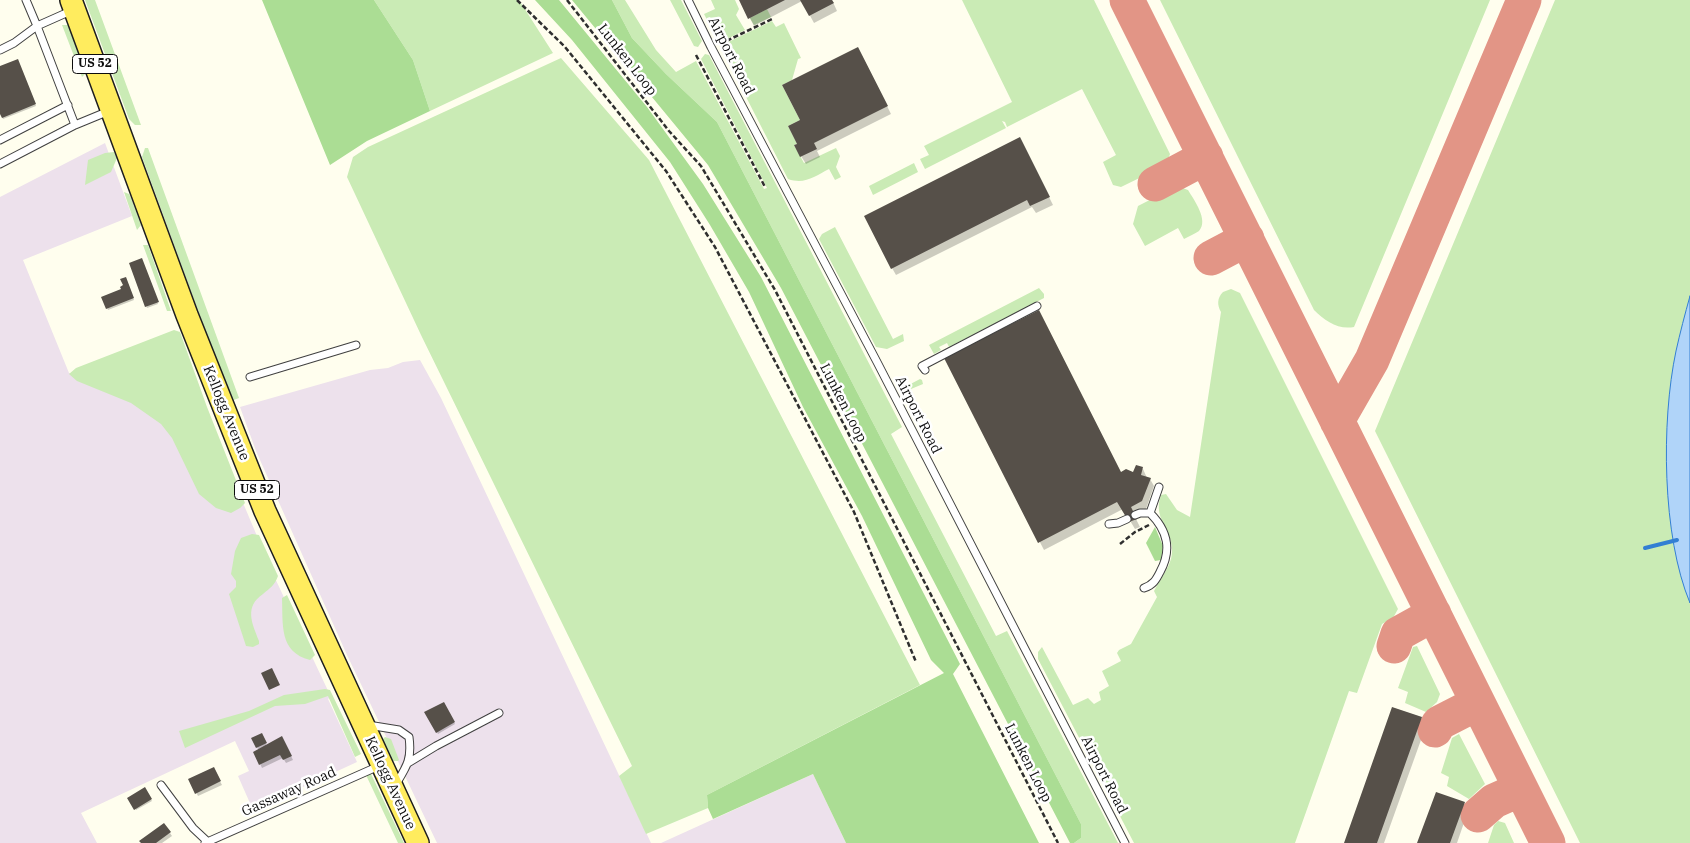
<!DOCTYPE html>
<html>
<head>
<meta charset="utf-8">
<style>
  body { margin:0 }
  canvas { display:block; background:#fffeee }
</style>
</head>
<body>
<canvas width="1690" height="843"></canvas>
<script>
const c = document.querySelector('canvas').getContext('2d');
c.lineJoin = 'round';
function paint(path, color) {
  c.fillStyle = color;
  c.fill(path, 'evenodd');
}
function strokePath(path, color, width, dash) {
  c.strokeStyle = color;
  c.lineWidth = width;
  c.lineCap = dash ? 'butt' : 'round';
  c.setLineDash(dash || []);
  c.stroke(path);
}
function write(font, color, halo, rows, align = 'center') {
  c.font = font + ' "IBM Plex Serif",serif';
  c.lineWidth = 5;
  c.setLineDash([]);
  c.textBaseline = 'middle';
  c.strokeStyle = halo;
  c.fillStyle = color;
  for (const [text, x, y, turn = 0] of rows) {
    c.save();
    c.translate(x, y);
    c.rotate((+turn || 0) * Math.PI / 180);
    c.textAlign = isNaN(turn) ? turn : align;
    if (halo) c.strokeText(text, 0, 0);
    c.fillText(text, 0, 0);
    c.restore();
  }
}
paint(new Path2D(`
  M105 143 132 216 23 260 69 373 195 389 273 574 331 697 328 699 357 762 253 810 238 776 249 771 235 741 81 813 97 843H0V197Z
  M420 360 441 398 651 843H437L347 655 256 451 240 407 370 370 388 368 403 362Z
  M813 774 846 843H661Z`), '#ede1ec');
paint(new Path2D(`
  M85 0H95L141 125H135L129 119Z
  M374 0H519L553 53 430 111 413 60Z
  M612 0H625L656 50 676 72 696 61 764 189 767 188 701 59 705 54 709 55 902 427 891 434 996 636 1007 631 1118 843H1074L1081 838V824L717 122 666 74 632 38Z
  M670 0H681L702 41 698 47 694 46Z
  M711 0H735L739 9 736 15 745 30 719 43 704 14 715 9Z
  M962 0H1094L1170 154 1166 165 1121 187 1113 185 1103 162 1116 155 1082 89 1007 127 1005 122 1002 121 1006 128 925 169 920 159 929 155 924 146 1012 102Z
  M1160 0H1490L1354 327C1338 330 1325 321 1314 310Z
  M1555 0H1690V843H1580L1375 431Z
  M767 9 771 17 754 25 750 18Z
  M772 21 776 27 784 23 801 58 798 59 792 80 782 85 800 120 788 126 797 144 794 145 804 163 836 148 840 156 836 167 841 177 835 180 829 169C815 176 805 185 788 179L720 46Z
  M62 25H68L86 73 82 77Z
  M561 58 649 160 920 685 707 795 708 808 646 834 619 776 632 766 421 335 347 177 353 157 368 147Z
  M145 148H148L239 398 231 401 142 157Z
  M114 152 117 158 111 172 85 185 88 160 105 153Z
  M914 163 918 172 873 195 869 186Z
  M1177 186 1188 190C1194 200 1209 220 1199 231 1195 234 1189 236 1184 239L1178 228 1145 246 1133 224 1138 206Z
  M124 192 129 194 131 198 141 225 137 230Z
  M835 227 893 339 903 334 904 341 887 349 876 347 819 239 822 234Z
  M143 245H148L171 311H167Z
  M1039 288 1044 294V298L949 347 947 343 939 347 941 350 934 354 929 345Z
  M1231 289 1240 293 1398 609 1393 618 1382 624 1357 693 1349 691 1295 843H1134L1038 659V652L1042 647 1073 705 1088 698 1094 704 1101 700 1099 692 1109 686 1102 671 1121 661 1117 653 1119 650 1131 644 1157 597 1154 591C1159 581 1168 570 1171 559 1178 532 1151 522 1161 495L1166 494 1177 510 1190 517 1221 312C1217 305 1217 298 1223 292Z
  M174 330 180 332 207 407 245 503 240 508 231 513 216 508 199 494 172 438 161 424 131 403 77 381 69 374 76 368Z
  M920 379 922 380 923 384 911 389 915 399 905 404 902 397 903 388Z
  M252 534 259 535 278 576C275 585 270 588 263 594 244 607 252 623 259 641V644L253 647 246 646 229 594 236 587V581L231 574 235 551 241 538Z
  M287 595 315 655 310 660C279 652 283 625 282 598Z
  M1417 646 1440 694 1437 702 1426 712 1405 703 1408 692 1398 688 1413 647Z
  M325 689 330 690 361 754 355 757 328 696 305 704 275 706 185 748 179 731 249 711 284 695Z
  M1459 734 1485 784 1469 799 1447 786 1449 777 1441 773 1452 738Z
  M385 737 391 739 399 760 398 761H392L382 740Z
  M368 774H371L404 843H398L366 775Z
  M1498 821 1505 823 1514 843H1488L1494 825Z`), '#caebb5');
paint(new Path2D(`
  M262 0H374L413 60 430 111 367 141 330 165Z
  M535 0H559L647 107 703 184 761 277 960 664 953 674 1039 843H846L813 774 713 819 708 808 707 795 944 673 931 660 862 516 803 407 749 292 710 225 670 162 572 40Z
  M572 0H612L632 38 666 74 717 122 1081 824V838L1074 843H1070L781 288 708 165Z
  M1155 527 1163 546 1161 560 1155 561 1146 543Z`), '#abdd94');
const water = new Path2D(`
  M1690 296V603C1662 536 1661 422 1676 351 1680 333 1685 314 1690 296Z`);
paint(water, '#b0d4f9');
strokePath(water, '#337fd3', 1);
paint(new Path2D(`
  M740 0H832L837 11 814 23 802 1 754 26Z
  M862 56 891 114 817 151 820 157 806 164 801 156 799 144 801 120Z
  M17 61 36 106 3 119 0 111V67Z
  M1024 147 1053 205 1036 213 1032 207 896 275 892 268Z
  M142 260 158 304 147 308 131 264Z
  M126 278 134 300 108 310 103 297 122 290Z
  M945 359 1121 473 1134 474 1137 467 1143 469 1147 478 1150 479 1154 486 1146 509 1134 515 1140 527 1135 529 1123 509 1044 550Z
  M444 703 455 724 438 734 426 713Z
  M1421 718 1426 726 1384 843H1345Z
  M262 735 267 747 282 738 293 760 286 763 283 758 262 768 255 753 259 751 257 747Z
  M213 768 222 785 198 796 190 780Z
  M144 789 152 801 136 810 129 799Z
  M1464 803 1468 811 1457 843H1419Z
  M170 833 172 836 162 843H142Z`), '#0003');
strokePath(new Path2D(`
  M1645 548 1677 540`), '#337fd3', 4);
strokePath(new Path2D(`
  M1127 0 1548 843
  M1155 184 1206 157
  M1211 258 1247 239
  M1337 421 1372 360 1524 0
  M1394 646 1398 634 1434 614
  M1435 730 1439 723 1478 703
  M1478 815 1494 801 1521 789`), '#e29586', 35);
paint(new Path2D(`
  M739 0H785L748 19Z
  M800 0H832L834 3 809 16Z
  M858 47 888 106 814 143 817 149 800 157 794 145 797 144 788 126 800 120 782 85Z
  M18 59 36 104 2 118 0 114V66Z
  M1020 137 1050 197 1030 206 1027 200 891 269 864 216Z
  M142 258 159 302 145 307 129 263Z
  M126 277 134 298 106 309 101 297 121 289 120 287 123 285 120 279Z
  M1039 310 1121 472 1126 469 1133 472 1136 465 1143 467 1141 475 1151 478 1142 501 1131 507 1137 519 1129 522 1117 502 1038 543 944 358Z
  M272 668 280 685 269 690 261 673Z
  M444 702 455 722 436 733 424 712Z
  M1392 707 1422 717 1377 843H1344Z
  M262 733 267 743 256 748 251 738Z
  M282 736 292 756 283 760 280 755 259 765 253 752Z
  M214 767 221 781 195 794 188 779Z
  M145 787 152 799 134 810 127 798Z
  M1436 792 1465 802 1450 843H1417Z
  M164 823 171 832 156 843H141L139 841Z`), '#565049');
const lane = new Path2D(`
  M688 0 711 47 877 362 1125 843
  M73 10 37 26 75 125 109 111
  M0 50 14 43 37 26 26 0
  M0 140 68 105
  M0 164 75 125
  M925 370 922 366 1037 306
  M250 377 356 345
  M1150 513 1159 487
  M1135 515 1140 513H1150C1168 531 1172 550 1160 572 1156 580 1153 585 1144 588
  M1109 524 1118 523 1127 519
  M368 725 399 730 409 737C412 759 407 766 396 784
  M408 763 436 746 499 713
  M161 785 193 828 209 843
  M205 843 379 766`);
const primary = new Path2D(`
  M71 0 187 315 265 511 418 843`);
strokePath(lane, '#404040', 9);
strokePath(primary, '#1e1e1e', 24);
strokePath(new Path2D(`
  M517 0 565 47 666 171 715 247 854 512 916 662
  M567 0 669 131 701 166 775 290 1058 843
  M720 44 772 19
  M696 55 765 187
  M1120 544 1135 532 1149 525`), '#2f2f2f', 2.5, [5, 2.5]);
strokePath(lane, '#fff', 7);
strokePath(primary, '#ffec5e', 21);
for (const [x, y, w] of [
  [95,64,45],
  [257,490,45]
]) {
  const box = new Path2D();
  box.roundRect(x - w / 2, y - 9.5, w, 19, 4);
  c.fillStyle = '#fff';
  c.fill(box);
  strokePath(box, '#0d0d0d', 1);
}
write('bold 12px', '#0d0d0d', null, [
  ["US 52",95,64],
  ["US 52",257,490]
]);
write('14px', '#0d0d0d', '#fff', [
  ["Airport Road",731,56,63],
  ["Lunken Loop",627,60,52],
  ["Lunken Loop",843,403,63],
  ["Kellogg Avenue",226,413,68],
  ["Airport Road",918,415,63],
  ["Lunken Loop",1028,763,63],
  ["Airport Road",1104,775,63],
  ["Kellogg Avenue",390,783,65],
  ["Gassaway Road",289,792,-24]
]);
</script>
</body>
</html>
